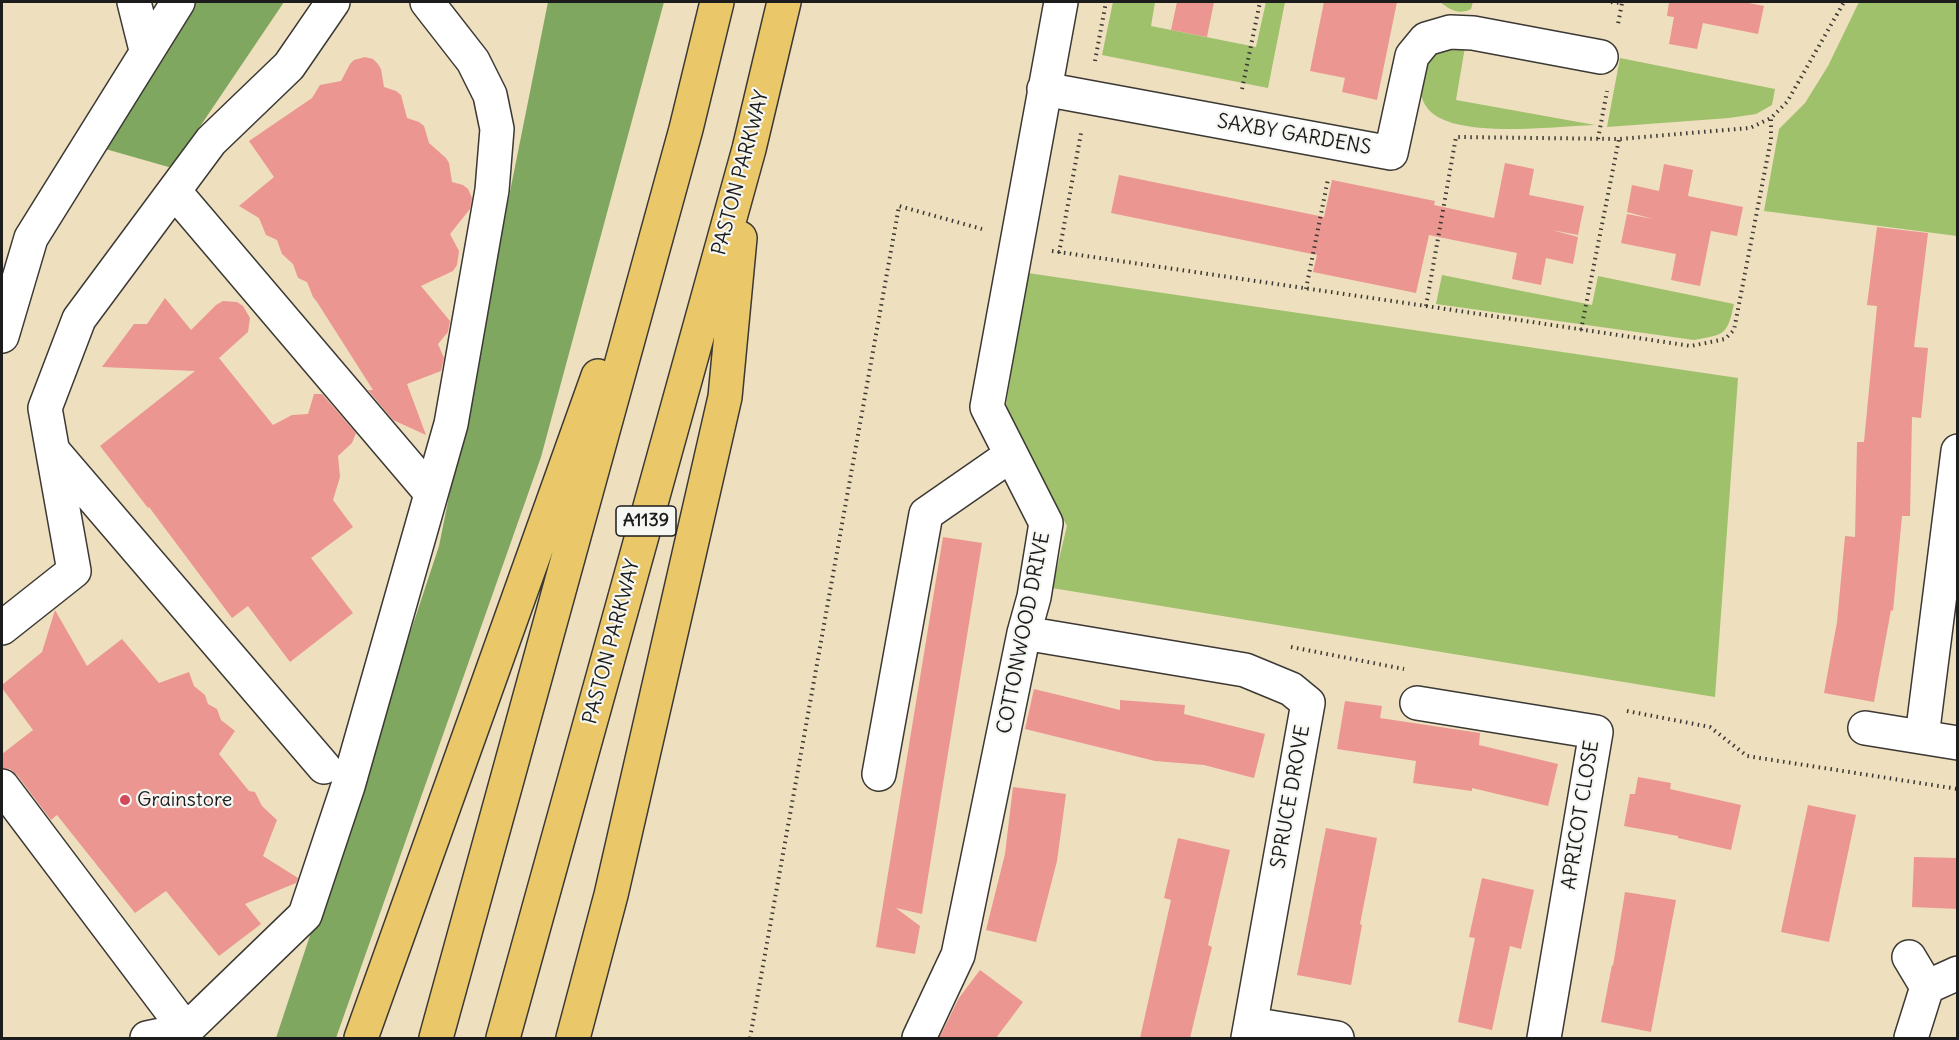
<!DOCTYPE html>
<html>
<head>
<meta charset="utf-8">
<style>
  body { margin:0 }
  #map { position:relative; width:1959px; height:1040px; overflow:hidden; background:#eedfbf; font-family:Delius,sans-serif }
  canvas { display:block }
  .frame { position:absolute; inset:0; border:3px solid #1c1c1c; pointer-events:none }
</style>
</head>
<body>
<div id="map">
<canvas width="1959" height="1040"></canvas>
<div class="frame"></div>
</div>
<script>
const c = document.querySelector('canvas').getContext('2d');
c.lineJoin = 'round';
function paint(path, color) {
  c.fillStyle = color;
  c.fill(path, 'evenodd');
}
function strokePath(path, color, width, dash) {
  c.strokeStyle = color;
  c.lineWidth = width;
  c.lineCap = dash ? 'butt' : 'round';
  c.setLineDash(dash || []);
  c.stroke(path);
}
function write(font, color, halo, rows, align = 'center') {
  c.font = font + ' Delius,sans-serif';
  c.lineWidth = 4.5;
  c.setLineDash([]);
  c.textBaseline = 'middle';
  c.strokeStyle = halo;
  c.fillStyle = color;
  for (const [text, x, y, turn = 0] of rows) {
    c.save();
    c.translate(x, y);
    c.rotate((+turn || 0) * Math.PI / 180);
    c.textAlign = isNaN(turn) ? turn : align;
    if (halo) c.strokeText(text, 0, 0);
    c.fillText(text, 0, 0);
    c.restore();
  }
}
paint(new Path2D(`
  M1113 2H1155L1151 26 1256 47 1266 2H1285L1268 88 1102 55Z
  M1440 2H1473L1471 9C1459 15 1450 10 1440 2Z
  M1859 2H1957V236L1764 211 1779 129 1805 103 1828 66Z
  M1465 47 1456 100 1595 125C1551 127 1493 134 1452 123 1443 120 1434 116 1428 109 1413 90 1420 60 1442 50 1448 47 1458 48 1465 47Z
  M1620 58 1775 89 1772 105 1756 114 1729 118 1607 127Z
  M1028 273 1738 378 1715 697 1052 588 1067 526 1005 411Z
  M1442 275 1592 305 1598 276 1734 304C1727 336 1725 334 1694 340L1436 304Z`), '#9fc16b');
paint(new Path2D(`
  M178 2H284L172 168 88 144Z
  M548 2H664L541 457 336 1038H276L439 546Z`), '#7fa75f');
paint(new Path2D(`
  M1177 2H1214L1207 37 1171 30Z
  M1324 2H1397L1377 100 1342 92 1345 78 1310 71Z
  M1669 2H1744L1764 6 1758 34 1703 23 1697 49 1669 44 1674 17 1667 16Z
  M365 57 373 59 378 64 381 69 384 87 396 91 401 95 407 118 419 122 424 126 429 143 446 158 449 163 452 182 463 185 468 189 472 198 470 209 450 234 459 251 457 265 453 271 421 286 450 321 448 332 438 344 444 358 441 371 407 384 426 435 393 420 368 390H373L317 302 313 297 307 282 298 278 293 264 282 254 277 240 266 235 259 218 239 206 274 177 249 141 312 98 320 85 341 81 350 64 354 60Z
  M1505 163 1534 169 1529 195 1584 206 1578 235 1552 230 1578 237 1573 264 1546 258 1541 285 1512 279 1517 253 1429 235 1416 293 1313 272 1317 255 1111 213 1119 175 1324 217 1332 180 1435 201 1434 205 1494 218Z
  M1664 164 1693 170 1688 196 1743 207 1737 236 1711 231 1700 286 1671 280 1676 254 1621 243 1627 214 1653 219 1627 212 1632 185 1659 191Z
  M1877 227 1928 233 1914 347 1928 348 1921 418 1912 417 1910 516H1902L1893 611 1891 610 1874 702 1824 693 1837 622 1845 536 1855 537 1857 442H1864L1877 306 1867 305Z
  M165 298 191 330 216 305 223 301 237 302 243 306 250 318 248 332 219 358 273 425 292 415 308 414 314 394H322L356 433 352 443 338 456 340 477 333 500 353 527 311 558 353 613 290 662 248 606 232 618 149 507 148 508 100 446 195 371 102 367 134 324H147Z
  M943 537 982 543 922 914 896 908 920 926 915 954 876 947Z
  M55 610 87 666 122 639 159 683 189 672 194 686 205 695 208 704 217 709 221 720 235 731 219 754 249 791 255 792 262 806 277 820 263 856 298 878 296 883 245 904 261 924 219 956 166 891 135 913 57 815 51 820 17 775 10 769 2 768V754L33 730 2 688V685L42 652Z
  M1034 689 1120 710V700L1185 705 1184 714 1265 734 1254 778 1204 765 1155 761 1025 729Z
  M1345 701 1382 706 1380 718 1480 733 1479 745 1558 764 1548 806 1472 788V791L1413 783 1416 761 1337 749Z
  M1638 777 1671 783 1670 789 1741 805 1731 850 1678 838V836L1624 826 1630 794H1635Z
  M1013 787 1066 794 1057 861 1036 942 986 930 1005 854Z
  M1808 805 1856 815 1829 942 1781 932Z
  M1326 828 1377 838 1360 924 1362 925 1351 985 1297 975Z
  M1178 838 1230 850 1208 945 1212 947 1190 1038H1140L1171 900 1164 898Z
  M1914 857 1958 858V909L1912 907Z
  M1482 878 1534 890 1521 949 1510 946 1492 1030 1458 1022 1475 938 1469 937Z
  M1625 892 1676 900 1651 1032 1601 1022 1612 965 1613 966Z
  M980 970 1023 1002 996 1038H939L959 998Z`), '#ec9691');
const minor = new Path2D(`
  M134 2 146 50
  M1044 89 1391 153 1412 56 1426 39 1450 32 1473 33 1601 57
  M174 191 431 493
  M2 336 31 238 178 2
  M54 452 324 767
  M2 628 74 571 45 408 79 319 211 141 289 66 333 2
  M1024 633 1245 670 1291 689 1308 703 1248 1038
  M1417 703 1596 732 1544 1038
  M1865 728 1958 743
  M1922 737 1958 451
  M879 774 926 514 1011 455
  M2 786 186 1030 147 1038
  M1909 957 1927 987
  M1251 1024 1337 1038
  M186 1030 305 915 348 786 451 424 492 190 497 129 490 95 473 61 427 2
  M919 1038 958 955 1024 633 1034 597 1046 523 987 407 1061 2
  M1911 1038 1927 987 1958 973`);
const highway = new Path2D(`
  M361 1038 598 376
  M436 1038 686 129 717 2
  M503 1038 749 149 784 2
  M573 1038 611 895 725 397 740 238`);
strokePath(minor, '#3c3934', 36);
strokePath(highway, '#3c3934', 36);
strokePath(new Path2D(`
  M1611 2 1622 3 1618 24
  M1095 61 1106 2
  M1242 89 1260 2
  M1598 139 1607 91
  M1052 251 1426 306 1456 137 1619 139 1750 128 1771 118 1787 102 1844 2
  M1059 253 1081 133
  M1306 289 1328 179
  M1426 306 1691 346 1725 339 1734 330 1771 139V118
  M1581 330 1619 139
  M1291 647 1404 669
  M1627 711 1710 727 1747 756 1958 789
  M750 1038 899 206 982 229`), '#3c3934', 4, [1.5, 4.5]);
strokePath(minor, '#fff', 33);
strokePath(highway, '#eac769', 33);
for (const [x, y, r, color] of [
  [125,800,6,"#d1495b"]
]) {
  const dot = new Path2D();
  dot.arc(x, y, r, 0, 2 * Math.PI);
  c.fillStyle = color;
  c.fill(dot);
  strokePath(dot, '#f6f6f2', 2);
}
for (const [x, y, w] of [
  [646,521,60]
]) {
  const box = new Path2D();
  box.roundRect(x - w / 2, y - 15, w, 30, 4.5);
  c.fillStyle = '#f6f6f2';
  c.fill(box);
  strokePath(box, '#1c1c1c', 1.5);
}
write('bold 18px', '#1c1c1c', null, [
  ["A1139",646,521]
]);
write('20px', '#1c1c1c', '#f6f6f2', [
  ["SAXBY GARDENS",1294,135,10],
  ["PASTON PARKWAY",741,173,-75],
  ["COTTONWOOD DRIVE",1024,633,-79],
  ["PASTON PARKWAY",612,642,-75],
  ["SPRUCE DROVE",1291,797,-80],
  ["APRICOT CLOSE",1581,815,-81]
]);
write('20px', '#1c1c1c', '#f6f6f2', [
  ["Grainstore",137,800]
], 'left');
</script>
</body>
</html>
